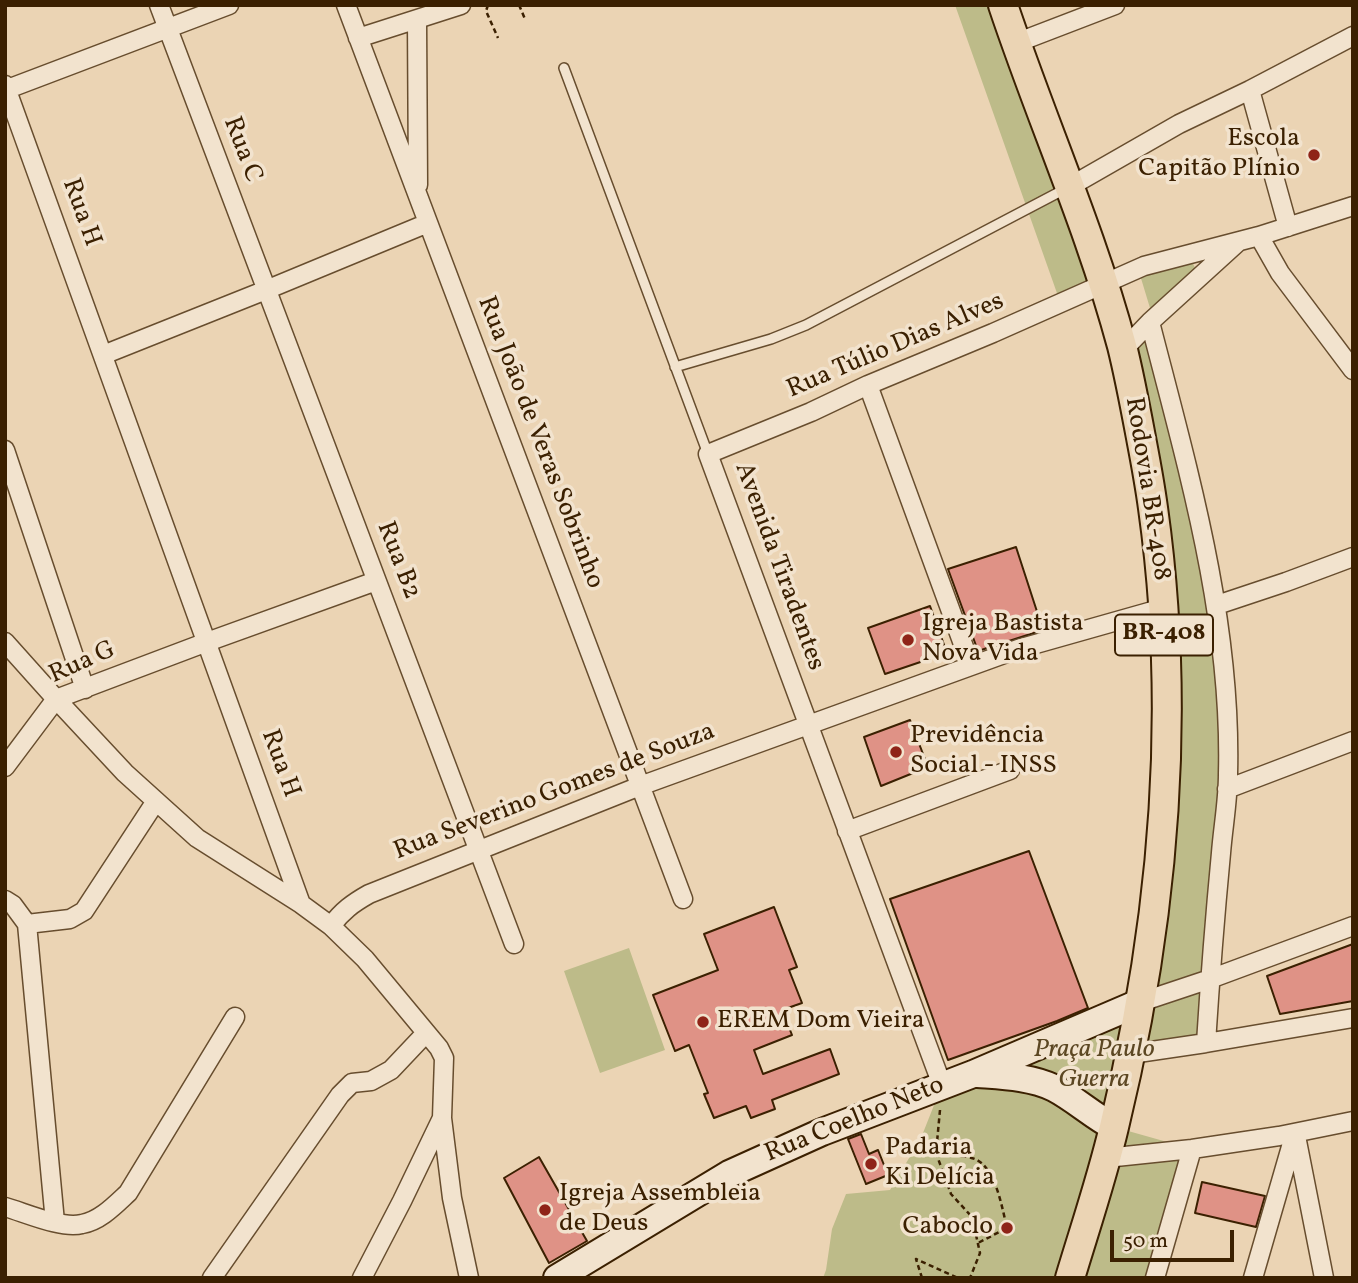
<!DOCTYPE html>
<html>
<head>
<meta charset="utf-8">
<style>
  body { margin:0 }
  #map { position:relative; width:1358px; height:1283px; overflow:hidden; background:#ebd4b4; font-family:Vollkorn,serif }
  canvas { display:block }
  .frame { position:absolute; inset:0; border:7px solid #3b2001; pointer-events:none }
  .scale { position:absolute; left:1110px; top:1230px; width:124px; height:32px; box-sizing:border-box; border:4px solid #3b2001; border-top:0; padding-left:9px; font-size:21px; line-height:24px; white-space:nowrap; color:#3b2001; -webkit-text-stroke:5px #f2e3ce; paint-order:stroke }
</style>
</head>
<body>
<div id="map">
<canvas width="1358" height="1283"></canvas>
<div class="frame"></div>
<div class="scale">50 m</div>
</div>
<script>
const c = document.querySelector('canvas').getContext('2d');
c.lineJoin = 'round';
function paint(path, color) {
  c.fillStyle = color;
  c.fill(path, 'evenodd');
}
function strokePath(path, color, width, dash) {
  c.strokeStyle = color;
  c.lineWidth = width;
  c.lineCap = dash ? 'butt' : 'round';
  c.setLineDash(dash || []);
  c.stroke(path);
}
function write(font, color, halo, rows, align = 'center') {
  c.font = font + ' Vollkorn,serif';
  c.lineWidth = 7;
  c.setLineDash([]);
  c.textBaseline = 'middle';
  c.strokeStyle = halo;
  c.fillStyle = color;
  for (const [text, x, y, turn = 0] of rows) {
    c.save();
    c.translate(x, y);
    c.rotate((+turn || 0) * Math.PI / 180);
    c.textAlign = isNaN(turn) ? turn : align;
    if (halo) c.strokeText(text, 0, 0);
    c.fillText(text, 0, 0);
    c.restore();
  }
}
paint(new Path2D(`
  M955 5H1003L1101 277 1058 296Z
  M1191 259 1195 268 1160 303 1150 308 1140 275Z
  M1150 322 1185 457 1227 712 1206 1043 1131 1054 1141 1002 1163 608 1123 350Z
  M629 948 665 1050 600 1073 564 971Z
  M1135 1016 1115 1115 993 1071Z
  M1009 1076 1114 1127 1192 1149 1155 1278H823L826 1270 832 1229 846 1194 890 1190 921 1138 942 1085Z`), '#bdbb89');
const building = new Path2D(`
  M1016 547 1043 630 978 651 948 569Z
  M930 606 947 653 885 674 868 628Z
  M910 720 928 767 881 786 864 737Z
  M1029 851 1088 1008 1057 1021 948 1060 890 899Z
  M774 907 797 967 789 970 802 1003 782 1010 792 1035 754 1050 763 1074 830 1049 839 1074 772 1100 775 1109 751 1118 746 1106 714 1118 704 1094 708 1093 689 1045 675 1051 653 995 718 970 704 934Z
  M1353 944V1001L1280 1014 1267 976Z
  M861 1134 869 1154 878 1150 888 1175 866 1184 848 1139Z
  M539 1157 587 1241 549 1263 504 1178Z
  M1202 1182 1265 1196 1256 1227 1195 1213Z`);
paint(building, '#df9286');
strokePath(building, '#3b2001', 2);
const lane = new Path2D(`
  M564 68 708 454
  M675 367 771 339 806 325 1067 188`);
const street = new Path2D(`
  M159 5 514 944
  M346 5 683 899
  M417 20 418 185
  M358 38 461 5
  M1016 43 1115 5
  M5 85 301 904
  M5 90 229 5
  M1250 90 1288 227
  M1069 187 1179 124 1250 90 1353 36
  M1259 236 1280 273 1353 370
  M1150 322C1188 470 1232 619 1228 774 1228 801 1223 827 1221 853 1215 916 1210 980 1206 1043
  M1123 350 1150 322 1238 242
  M103 355 266 290 428 223
  M868 385 971 666
  M5 450 85 689
  M1217 605 1286 582 1353 557
  M5 642 56 699 125 773 197 838 301 904 331 926 365 959 439 1048 444 1058 442 1118 452 1198 469 1278
  M5 767 56 699 207 642 376 581
  M1227 789 1353 741
  M847 831 1010 770
  M5 900 13 905 27 924
  M27 924 55 1222
  M27 924 70 919 84 911 156 801
  M331 926C342 911 353 903 369 894L640 786 1018 649 1163 608
  M1141 1002 1210 979 1353 926
  M1131 1054 1206 1043 1353 1018
  M942 1085 708 454 811 412 868 385 993 333 1144 266 1259 236 1353 206
  M1296 1136 1324 1278
  M1106 1158 1192 1149 1279 1136 1353 1121
  M5 1207C26 1213 61 1229 82 1224 100 1221 115 1205 128 1193L235 1017
  M212 1278 340 1095 352 1083 371 1081 391 1070 426 1033
  M362 1278 402 1201 442 1118
  M1155 1278 1192 1149
  M1253 1278 1295 1133`);
const secondary = new Path2D(`
  M978 1074C1003 1076 1031 1077 1054 1088 1075 1099 1093 1116 1114 1127
  M557 1278 729 1174 822 1132 973 1074 1141 1002`);
const primary = new Path2D(`
  M1003 5C1041 119 1091 230 1122 346 1130 378 1136 411 1142 443 1146 464 1150 486 1153 508 1182 714 1163 925 1114 1127 1102 1178 1085 1228 1070 1278`);
strokePath(lane, '#674d2e', 12);
strokePath(street, '#674d2e', 21);
strokePath(secondary, '#3b2001', 30);
strokePath(primary, '#3b2001', 32);
strokePath(new Path2D(`
  M488 5 486 11 498 38
  M519 5 525 19
  M940 1110 936 1153 951 1194 972 1217 980 1253 970 1278
  M936 1153C947 1155 965 1155 975 1159 996 1168 1002 1208 1007 1228L978 1243
  M922 1278 916 1259 958 1278`), '#3b2001', 2.5, [5, 3.5]);
strokePath(lane, '#f2e3ce', 9);
strokePath(street, '#f2e3ce', 18);
strokePath(secondary, '#f2e3ce', 26);
strokePath(primary, '#ebd4b4', 28);
for (const [x, y, r, color] of [
  [1314,155,7,"#8f2418"],
  [908,640,7,"#8f2418"],
  [896,752,7,"#8f2418"],
  [703,1022,7,"#8f2418"],
  [871,1164,7,"#8f2418"],
  [545,1210,7,"#8f2418"],
  [1007,1228,7,"#8f2418"]
]) {
  const dot = new Path2D();
  dot.arc(x, y, r, 0, 2 * Math.PI);
  c.fillStyle = color;
  c.fill(dot);
  strokePath(dot, '#f2e3ce', 2.5);
}
for (const [x, y, w] of [
  [1164,635,98]
]) {
  const box = new Path2D();
  box.roundRect(x - w / 2, y - 20.5, w, 41, 5);
  c.fillStyle = '#f2e3ce';
  c.fill(box);
  strokePath(box, '#3b2001', 2);
}
write('bold 24px', '#3b2001', null, [
  ["BR-408",1164,635]
]);
write('26px', '#3b2001', '#f2e3ce', [
  ["Escola",1300,140,"right"],
  ["Capitão Plínio",1300,170,"right"],
  ["Igreja Bastista",922,625],
  ["Nova Vida",922,655],
  ["Previdência",910,737],
  ["Social - INSS",910,767],
  ["EREM Dom Vieira",717,1022],
  ["Padaria",885,1149],
  ["Ki Delícia",885,1179],
  ["Igreja Assembleia",559,1195],
  ["de Deus",559,1225],
  ["Caboclo",993,1228,"right"]
], 'left');
write('26px', '#3b2001', '#f2e3ce', [
  ["Rua C",241,150,69],
  ["Rua H",80,213,70],
  ["Rua Túlio Dias Alves",896,347,-23],
  ["Rua João de Veras Sobrinho",539,443,69],
  ["Rodovia BR-408",1146,489,81],
  ["Rua B2",397,561,69],
  ["Avenida Tiradentes",778,567,70],
  ["Rua G",83,664,-24],
  ["Rua H",279,764,70],
  ["Rua Severino Gomes de Souza",555,793,-21],
  ["Rua Coelho Neto",855,1121,-22]
]);
write('italic 26px', '#5c4723', '#f2e3ce', [
  ["Praça Paulo",1094,1051],
  ["Guerra",1094,1081]
]);
</script>
</body>
</html>
